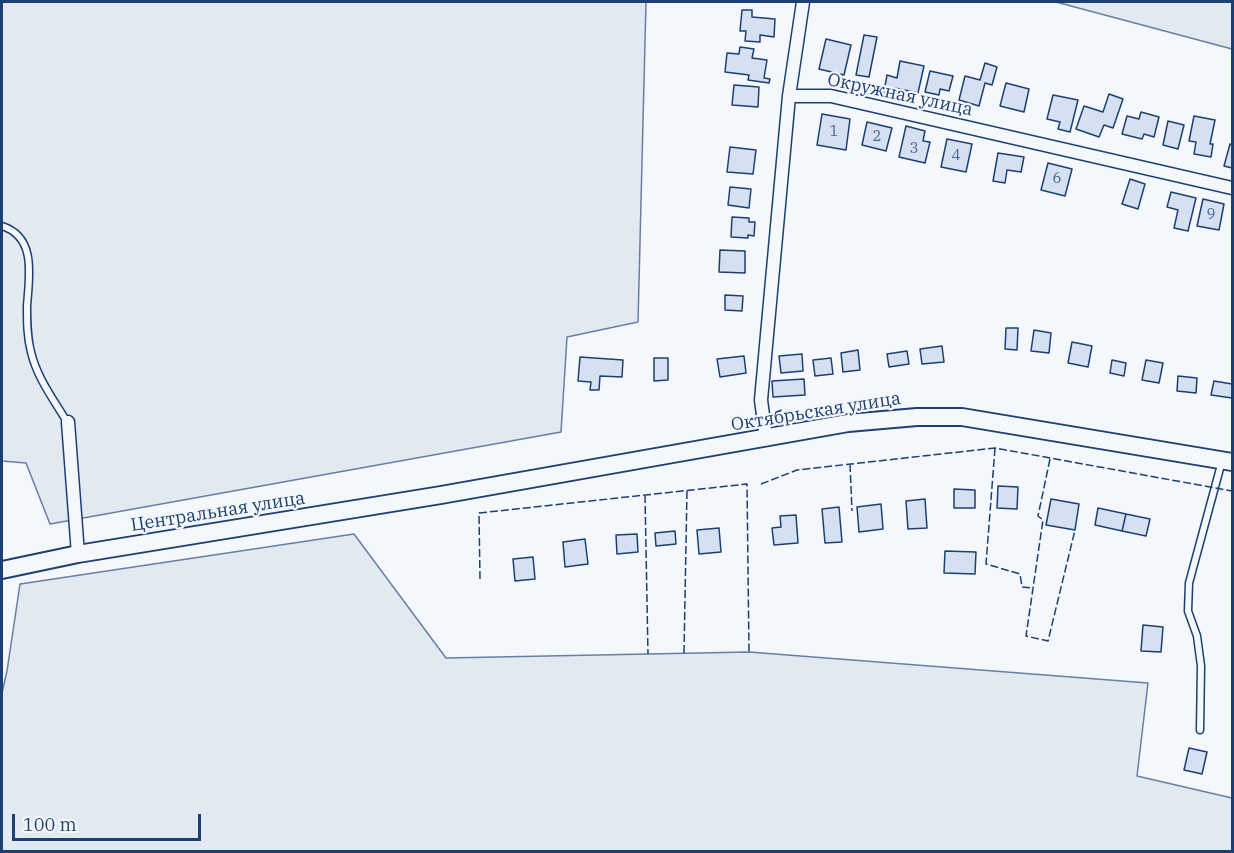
<!DOCTYPE html>
<html>
<head>
<meta charset="utf-8">
<style>
  body { margin:0 }
  #map { position:relative; width:1234px; height:853px; overflow:hidden; background:#f4f7fb; font-family:"IBM Plex Serif",serif }
  canvas { display:block }
  .frame { position:absolute; inset:0; border:3px solid #1d3f73; pointer-events:none }
  .scale { position:absolute; left:12px; top:814px; width:189px; height:27px; box-sizing:border-box; border:3px solid #1d3f73; border-top:0; padding-left:8px; font-size:18px; line-height:21px; white-space:nowrap; color:#1d3f73; -webkit-text-stroke:4px #f4f7fb; paint-order:stroke }
</style>
</head>
<body>
<div id="map">
<canvas width="1234" height="853"></canvas>
<div class="frame"></div>
<div class="scale">100 m</div>
</div>
<script>
const c = document.querySelector('canvas').getContext('2d');
c.lineJoin = 'round';
function paint(path, color) {
  c.fillStyle = color;
  c.fill(path, 'evenodd');
}
function strokePath(path, color, width, dash) {
  c.strokeStyle = color;
  c.lineWidth = width;
  c.lineCap = dash ? 'butt' : 'round';
  c.setLineDash(dash || []);
  c.stroke(path);
}
function write(font, color, halo, rows, align = 'center') {
  c.font = font + ' "IBM Plex Serif",serif';
  c.lineWidth = 4.5;
  c.setLineDash([]);
  c.textBaseline = 'middle';
  c.strokeStyle = halo;
  c.fillStyle = color;
  for (const [text, x, y, turn = 0] of rows) {
    c.save();
    c.translate(x, y);
    c.rotate((+turn || 0) * Math.PI / 180);
    c.textAlign = isNaN(turn) ? turn : align;
    if (halo) c.strokeText(text, 0, 0);
    c.fillText(text, 0, 0);
    c.restore();
  }
}
const green = new Path2D(`
  M2 2H646L638 322 567 337 561 432 50 524 26 463 2 461Z
  M1056 2H1232V49Z
  M354 534 446 658 749 652 1148 683 1137 776 1232 798V851H2V693L7 671 20 584Z`);
paint(green, '#e3e9f0');
strokePath(green, '#687fa3', 1.5);
const building = new Path2D(`
  M742 10H752V17L775 19 774 37 760 35V42L745 41 746 31H740Z
  M864 35 877 37 869 77 856 75Z
  M826 39 851 45 844 75 819 69Z
  M740 47 754 49 752 58 767 60 764 78 770 79 769 83 748 80 749 75 725 72 727 53 739 54Z
  M900 61 924 66 918 93 895 88 893 99 883 97 887 75 897 78Z
  M985 63 997 67 992 85 985 83 979 106 959 100 965 76 980 80Z
  M930 71 953 76 949 91 940 89 939 95 925 92Z
  M1006 83 1029 89 1024 112 1000 106Z
  M734 85 759 87 758 107 732 105Z
  M1109 94 1123 99 1113 128 1104 125 1099 137 1076 129 1084 106 1103 112Z
  M1053 95 1078 100 1070 132 1058 129 1060 122 1047 119Z
  M1141 112 1159 117 1154 137 1144 134 1142 139 1122 134 1127 116 1139 119Z
  M822 114 850 119 846 150 817 145Z
  M1194 116 1215 120 1210 144H1213L1211 157 1194 154 1196 142 1189 141Z
  M1168 121 1184 125 1178 149 1163 145Z
  M867 122 892 128 886 151 862 145Z
  M906 126 925 131 923 141 930 142 925 163 899 157Z
  M947 139 972 144 966 172 941 167Z
  M1230 144 1232 145V168L1224 166Z
  M730 147 756 150 753 174 727 172Z
  M998 153 1024 157 1021 172 1007 170 1005 183 993 181Z
  M1048 163 1072 169 1065 196 1041 190Z
  M1130 179 1145 184 1138 209 1122 204Z
  M730 187 751 189 749 208 728 205Z
  M1171 192 1196 198 1188 231 1174 228 1178 210 1167 207Z
  M1203 199 1224 204 1219 230 1197 226Z
  M732 217 749 218V222H755L754 236 748 235V238L731 237Z
  M720 250 745 251V273L719 272Z
  M725 295 743 296 742 311 725 310Z
  M1006 328H1018L1017 350 1005 349Z
  M1034 330 1051 333 1049 353 1031 351Z
  M1072 342 1092 346 1088 367 1068 363Z
  M942 346 944 362 922 364 920 349Z
  M858 350 860 370 843 372 841 353Z
  M907 351 909 364 889 367 887 354Z
  M802 354 803 371 781 373 779 356Z
  M744 356 746 373 720 377 717 359Z
  M580 357 623 360 622 377 600 376 599 390H590L591 382 578 381Z
  M654 358H668V380L654 381Z
  M831 358 833 374 815 376 813 360Z
  M1112 360 1126 363 1124 376 1110 373Z
  M1146 360 1163 363 1159 383 1142 380Z
  M1178 376 1197 378 1196 393 1177 391Z
  M804 379 805 395 773 397 772 381Z
  M1214 381 1232 384V398L1211 395Z
  M998 486 1018 487 1017 509 997 508Z
  M954 489 975 490V508H954Z
  M925 499 927 528 908 529 906 501Z
  M1051 499 1079 504 1075 530 1046 525Z
  M881 504 883 529 859 532 857 507Z
  M839 507 842 542 825 543 822 509Z
  M1098 508 1126 514 1122 531 1095 525Z
  M1126 514 1150 519 1146 536 1122 531Z
  M796 515 798 543 774 545 772 528 781 527 780 516Z
  M719 528 721 552 699 554 697 530Z
  M675 531 676 544 656 546 655 533Z
  M637 534 638 552 617 554 616 535Z
  M585 539 588 564 565 567 563 542Z
  M945 551 976 552 975 574 944 573Z
  M533 557 535 579 515 581 513 559Z
  M1143 625 1163 627 1161 652 1141 651Z
  M1189 748 1207 752 1202 774 1184 770Z`);
paint(building, '#d5e0f0');
strokePath(building, '#1d3f73', 1.5);
const lane = new Path2D(`
  M2 226C37 237 29 277 27 306 27 322 27 337 31 352 37 378 54 400 67 422
  M1200 730 1201 666 1197 636 1188 611 1189 583 1222 461`);
const street = new Path2D(`
  M789 96 803 2
  M68 422 78 554
  M766 438 761 400 789 96H831L1232 188`);
const secondary = new Path2D(`
  M2 570 78 554 441 495 848 423 917 417H962L1232 462`);
strokePath(lane, '#1d3f73', 9);
strokePath(street, '#1d3f73', 15);
strokePath(secondary, '#1d3f73', 20);
strokePath(lane, '#f4f7fb', 6);
strokePath(street, '#f4f7fb', 12);
strokePath(secondary, '#f4f7fb', 16);
strokePath(new Path2D(`
  M995 448 986 564 1020 574 1022 587 1033 588
  M1050 459 1038 516 1043 520 1026 636 1048 641 1075 530
  M850 464 852 511
  M761 484 797 470 995 448 1232 491
  M645 495 648 654
  M480 579 479 513 747 484 749 652
  M684 653 687 490`), '#1d3f73', 1.5, [8, 3]);
write('15px', '#4b6792', null, [
  ["1",834,132],
  ["2",877,137],
  ["3",914,149],
  ["4",956,156],
  ["6",1057,179],
  ["9",1211,215]
]);
write('18px', '#1d3f73', '#f4f7fb', [
  ["Окружная улица",900,95,12],
  ["Октябрьская улица",816,412,-9],
  ["Центральная улица",218,512,-9]
]);
</script>
</body>
</html>
